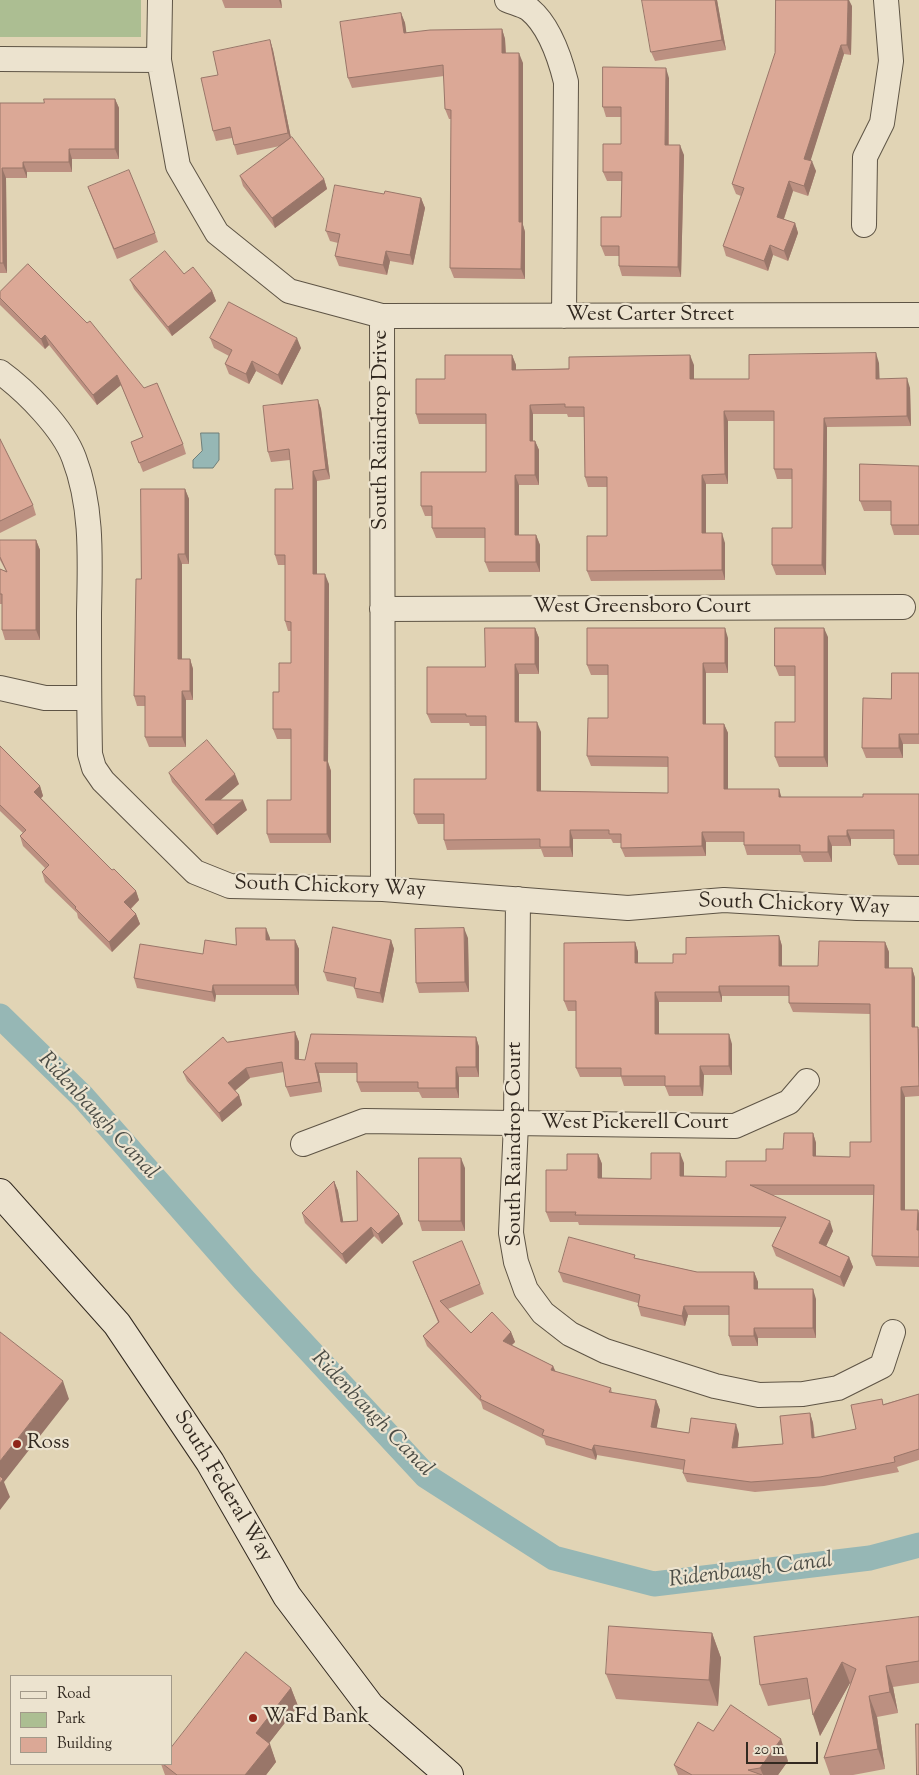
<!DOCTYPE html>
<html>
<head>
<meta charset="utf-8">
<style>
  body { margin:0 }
  #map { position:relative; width:919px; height:1775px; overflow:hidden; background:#e1d4b5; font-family:"Sorts Mill Goudy",serif }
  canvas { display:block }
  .legend { position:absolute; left:10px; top:1675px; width:162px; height:90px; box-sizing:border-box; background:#ece3cf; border:1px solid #a29989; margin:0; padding:6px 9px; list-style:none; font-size:15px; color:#322920 }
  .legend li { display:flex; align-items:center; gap:10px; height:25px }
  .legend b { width:25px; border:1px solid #a29989 }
  .scale { position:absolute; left:746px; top:1742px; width:72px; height:22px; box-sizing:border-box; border:2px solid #322920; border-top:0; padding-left:6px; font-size:15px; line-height:18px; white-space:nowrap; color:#322920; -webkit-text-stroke:4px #ece3cf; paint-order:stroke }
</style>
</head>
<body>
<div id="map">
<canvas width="919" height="1775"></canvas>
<ul class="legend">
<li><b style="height:6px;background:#ece3cf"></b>Road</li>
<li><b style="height:14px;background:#acbe92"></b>Park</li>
<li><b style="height:14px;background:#dba896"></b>Building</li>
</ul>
<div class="scale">20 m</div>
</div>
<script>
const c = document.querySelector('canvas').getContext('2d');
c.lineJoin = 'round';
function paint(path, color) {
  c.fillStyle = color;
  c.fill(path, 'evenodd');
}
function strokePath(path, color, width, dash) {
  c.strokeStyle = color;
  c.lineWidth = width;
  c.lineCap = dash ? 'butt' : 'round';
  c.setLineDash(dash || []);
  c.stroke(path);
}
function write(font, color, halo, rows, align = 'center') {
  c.font = font + ' "Sorts Mill Goudy",serif';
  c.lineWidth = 4.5;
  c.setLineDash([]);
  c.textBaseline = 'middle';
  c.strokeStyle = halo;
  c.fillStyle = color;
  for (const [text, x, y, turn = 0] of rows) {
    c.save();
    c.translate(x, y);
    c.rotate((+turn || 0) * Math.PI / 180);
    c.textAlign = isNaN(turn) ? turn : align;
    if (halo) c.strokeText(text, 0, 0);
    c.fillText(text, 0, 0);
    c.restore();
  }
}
paint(new Path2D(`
  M0 0H141V37H0Z`), '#acbe92');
const water = new Path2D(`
  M201 433H219V460L213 468H193V460L202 451Z`);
paint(water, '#96b7b5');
strokePath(water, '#6e7e79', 1);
strokePath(new Path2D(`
  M0 1016 83 1097 244 1280 426 1476 554 1558 654 1584 870 1558 919 1545`), '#96b7b5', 25);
const street = new Path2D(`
  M160 0 159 60 178 166 217 233 289 291 382 316 383 889
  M507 0C514 3 523 5 529 9 549 25 560 58 566 82L564 316
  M0 59 159 60
  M864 225 865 157 882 123 891 61 886 0
  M382 316 919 315
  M0 372C26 391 63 428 74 458 93 507 90 561 89 613 89 660 89 707 90 754L94 768 103 781 195 872 230 886 383 889 628 908 724 900 857 908 919 909
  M382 609 903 607
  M0 688 45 698H89
  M518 899 516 1124 511 1233 516 1262 526 1290 543 1313 570 1334 605 1351 715 1386 759 1395 803 1394 838 1388 882 1366 893 1332
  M303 1144 364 1121 735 1126 789 1102 807 1081`);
const secondary = new Path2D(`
  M0 1193 117 1324 210 1462 287 1596 370 1706 449 1775`);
strokePath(street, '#5e5445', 26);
strokePath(secondary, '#322920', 30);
strokePath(street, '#ece3cf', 24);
strokePath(secondary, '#ece3cf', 28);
paint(new Path2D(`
  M222 0H281L282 8H225Z
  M717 0 726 50 655 61 651 52Z
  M852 6 851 55 844 54 810 161 816 171 808 196 793 191 784 219 795 223 798 233 788 261 773 255 768 271 726 256 723 246 741 196 736 194 732 184Z
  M401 13 405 23 406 33 502 29 505 39 506 53 523 63V225L525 232V279L454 278 450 268 451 119H449L445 109 444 76 352 88 348 78Z
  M270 40 273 50 291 138 324 179 327 189 275 228 243 186 240 176 280 146 237 155 232 138 216 141 213 131 218 75Z
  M669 78V145L684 155 681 277 622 276 619 266V256H605L601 246 621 217 622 181H607L603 172 621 144V117H606L603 107Z
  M115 99 119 108V159H72V172H27V178H6L7 273H0V103H44Z
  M88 187 155 233 158 242 117 259Z
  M384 194 421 198 425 208 413 265 390 261 387 275 339 266 335 256 338 243 330 241 326 231Z
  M28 264 183 444 186 454 143 472 131 442 143 437 121 385 97 405 49 345 45 349 0 305V292Z
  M130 280 212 291 216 301 172 336 134 289Z
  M210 338 301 348 282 385 256 371 249 384 229 374 225 364 229 356 214 348Z
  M512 355 516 365V370L694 365V379H749L879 363V379L910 388 911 426 827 427 826 575H776L772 565 792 528V479H777L774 469V421H728V484H706V533L725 543V580L591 581 587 571 607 536V487H588L585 477 584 417H568L567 414H533V441H535L539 450V485H519V535H536L540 545V572H489L485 562V538H436L432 528V516H425L421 506 486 472V424H419L416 414 445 379Z
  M318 400 321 409 330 479 317 481V574L329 584 328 762 331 771V843H270L267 834 291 800V739H277L273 729 279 692 291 663V631H288L285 621V565H278L275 555 293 489 290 460 271 462 268 452Z
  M0 439 33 505 36 515 0 533Z
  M919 466V535H894L891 525V511H864L860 501Z
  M185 489 189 499V564H182V659H190L193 669V700H186V747H149L145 737V706H137L134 696 141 579Z
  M0 540H36L40 550V640H5L2 630V604H0V569L6 571 0 560Z
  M535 628 539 638V674H519V722L541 732V791L668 793V767L591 766 587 756 608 718V675H591L587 665 728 638V673H706V724H724L728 733V789L782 797H863L919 794V865H898L894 855V839H851V846H832V862H804L801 855H747L744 845V842H706V856L625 857 621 848V843H613L611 839H573V857H544L541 849 447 850 444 840V824H418L414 814 486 779V726H470L469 723H431L427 714Z
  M828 637V767H779L775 757 795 722V676H779L775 666Z
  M919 673V744H903V758H866L862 748 891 699Z
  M0 746 40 786 43 796 41 798 112 870 136 891 139 900 131 909 136 914 140 924 112 952 78 918 77 913 45 882 42 872 45 868 23 846 20 836 23 833 0 811Z
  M169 773 239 784 220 800 247 810 217 835 172 782Z
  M779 936 782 946V966H818L885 942 889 952V968H912L915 978V1027L919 1029V1096L905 1097V1210H918L919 1214V1267L876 1266 872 1256 873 1195H772L833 1231 826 1246 849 1257 853 1267 844 1287 776 1256 772 1246 781 1227 579 1225 578 1222H550L546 1212 567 1170 598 1154 602 1164V1178L651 1179 684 1163V1176L726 1177 766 1161 783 1149 813 1133 816 1143V1156L850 1157 871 1142 870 1014 793 1012 789 1003V996H722V1002H659V1034L732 1044V1075H704L703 1096H669L665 1086H624L621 1077H580L576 1068V1011H568L564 1001 635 942 638 952V963H673L686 954Z
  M270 938V940H295L299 949V995H216L215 1002 137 988 134 978 203 954 236 945Z
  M468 938 469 992 419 993 416 983Z
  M391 940 394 949 383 1003 357 998 354 987 327 981 324 972Z
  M295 1032 299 1042V1060H305L476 1037 479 1047V1077H459V1098H422L419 1092H361L357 1082V1073H319L322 1092 290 1097 286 1087 284 1072 250 1078 235 1091 239 1095 242 1105 222 1122 187 1081 183 1072 227 1042Z
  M465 1168V1231H422L419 1221Z
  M334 1181 338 1191 343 1222 357 1221 399 1214 403 1224 382 1244 374 1236 346 1264 305 1223 302 1213Z
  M636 1258 697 1272H754L758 1282V1289L816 1299V1338H758V1346H732L729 1336V1315H688L685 1326 641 1316 638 1306V1303L563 1282 559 1272Z
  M413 1262 480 1284 484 1294 448 1309 471 1333 511 1332 515 1342 512 1345 553 1366 556 1372 611 1388 612 1393 656 1400 660 1410 656 1428 689 1433 739 1434 738 1447 783 1444 810 1413 813 1423 815 1438 856 1429 884 1404 919 1394V1460L897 1467 899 1472 824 1486 755 1492 687 1482 683 1473 684 1470 597 1455 596 1460 546 1445 544 1439 483 1409 481 1402 427 1346 423 1336 438 1322Z
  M919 1617V1683L893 1687 898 1713 877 1717 885 1769 853 1775H830L824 1758 851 1684 850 1683 820 1736 810 1699 768 1706 760 1685Z
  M712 1633 721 1658 718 1706 616 1699 606 1674Z
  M291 1688 298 1706 269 1743 276 1762 266 1775H165L161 1764H171Z
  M713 1731 788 1761 778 1775H678L674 1765Z`), '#bc9081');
paint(new Path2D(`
  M279 0H281L282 8Z
  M715 0H717L726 50 722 40Z
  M848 0H849L852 6 851 55 847 45Z
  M401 13 405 23 408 43 404 33Z
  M502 29 505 39 506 63 502 53Z
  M270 40 273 50 292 143 288 133Z
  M841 45 844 54 808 169 804 159Z
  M519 53 523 63V225L525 232V279L521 269 519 222Z
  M666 68 669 78 668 154 665 145Z
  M115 99 119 108V159L115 149Z
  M680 145 684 155 681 277 678 267Z
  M69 149 72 159V172L69 162Z
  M812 161 816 171 808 196 804 186Z
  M23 162 27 172V178L23 168Z
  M2 168 6 178 7 273 3 263Z
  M324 179 327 189 275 228 272 218Z
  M789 181 793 191 781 227 777 217Z
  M421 198 425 208 413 265 410 255Z
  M795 223 798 233 788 261 784 251Z
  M770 245 773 255 768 271 764 261Z
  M386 251 390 261 387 275 383 265Z
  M212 291 216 301 172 336 168 327Z
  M45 335 49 345 45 349 41 339Z
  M297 338 301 348 282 385 278 375Z
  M876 353 879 363 880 389 876 379Z
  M512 355 516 365V380L512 370Z
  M690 355 694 365V389L690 379Z
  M252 361 256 371 249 384 246 374Z
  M117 375 121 385 97 405 93 395Z
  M907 378 910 388 911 426 907 416Z
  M318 400 321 409 330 479 326 469Z
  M530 405 533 414V450L530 441Z
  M724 411 728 421V484L725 474Z
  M824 418 827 427 826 575 822 565Z
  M535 441 539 450V485L535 475Z
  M313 471 317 481V584L313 574Z
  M515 475 519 485V545L515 535Z
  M702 475 706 484V543L702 533Z
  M185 489 189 499V564L185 554Z
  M722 533 725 543V580L722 570Z
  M536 535 540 545V572L536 562Z
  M36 540 40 550V640L36 630Z
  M178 554 182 564V669L178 659Z
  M325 574 329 584 328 762 331 771V843L327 834 324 761Z
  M535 628 539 638V674L535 664Z
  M725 628 728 638V673L725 663Z
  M824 628 828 637V767L824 757Z
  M190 659 193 669V700L190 691Z
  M703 663 706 673V733L703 724Z
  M515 664 519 674V732L515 722Z
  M182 691 186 700V747L182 737Z
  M537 722 541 732V801L537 791Z
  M724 724 728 733V799L724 789Z
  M899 734 903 744V758L899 748Z
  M235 774 239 784 209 810 205 800Z
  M40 786 43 796 37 802 34 792Z
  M779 789 782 799 779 797Z
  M243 800 247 810 217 835 213 825Z
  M570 830 573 839V857L570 847Z
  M847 830 851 839V846L847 836Z
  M702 832 706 842V856L702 846Z
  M828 836 832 846V862L828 852Z
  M136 891 139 900 127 912 124 902Z
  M136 914 140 924 112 952 109 942Z
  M266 928 270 938V949L266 940Z
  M464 928 468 938 469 992 465 982Z
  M779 936 782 946V976L779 966Z
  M295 940 299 949V995L295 985Z
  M391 940 394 949 383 1003 380 993Z
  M635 942 638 952V973L635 963Z
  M885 942 889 952V978L885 968Z
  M912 968 915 978V1037L912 1027Z
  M213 985 216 995 215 1002 212 992Z
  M719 986 722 996V1002L719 992Z
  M655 992 659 1002V1044L655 1034Z
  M295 1032 299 1042V1069L295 1059Z
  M729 1034 732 1044V1075L729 1066Z
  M476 1037 479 1047V1077L476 1067Z
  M315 1063 319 1073 322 1092 319 1082Z
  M700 1066 704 1075 703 1096 700 1086Z
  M456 1067 459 1077V1098L456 1088Z
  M246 1068 250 1078 232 1093 228 1083Z
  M901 1087 905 1097V1220L901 1210Z
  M239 1095 242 1105 222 1122 219 1113Z
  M813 1133 816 1143V1166L813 1156Z
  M680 1153 684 1163V1185L680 1176Z
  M598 1154 602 1164V1188L598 1178Z
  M461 1158 465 1168V1231L461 1221Z
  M334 1181 338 1191 345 1232 341 1222Z
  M918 1210 919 1214V1235L917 1230Z
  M399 1214 403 1224 382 1244 378 1234Z
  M830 1221 833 1231 823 1253 819 1243Z
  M371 1227 374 1236 346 1264 342 1254Z
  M849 1257 853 1267 844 1287 840 1277Z
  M754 1272 758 1282V1299L754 1289Z
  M813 1289 816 1299V1338L813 1328Z
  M684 1306 688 1315 685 1326 682 1316Z
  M754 1328 758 1338V1346L754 1336Z
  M511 1332 515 1342 506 1350 503 1341Z
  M553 1366 557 1376 551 1370Z
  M63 1381 69 1399 4 1482 10 1497 0 1510V1461Z
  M656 1400 660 1410 655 1437 651 1427Z
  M810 1413 813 1423 815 1448 812 1438Z
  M736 1424 739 1434 736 1458 732 1448Z
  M594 1445 597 1455 596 1460 592 1450Z
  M712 1633 721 1658 718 1706 709 1680Z
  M842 1662 850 1683 820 1736 813 1715Z
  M886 1666 893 1687 898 1713 890 1692Z
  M291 1688 298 1706 263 1751 256 1733Z
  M869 1696 877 1717 885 1769 878 1749Z
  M781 1739 788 1761 778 1775H763L760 1768Z
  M270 1744 276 1762 266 1775H245Z`), '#997669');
const building = new Path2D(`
  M642 0H715L722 40 651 52Z
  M776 0H848L847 45H841L804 159 812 161 804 186 789 181 777 217 795 223 784 251 770 245 764 261 723 246 744 188 732 184 775 53Z
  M401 13 404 33 430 30 502 29V53H519V222H522L521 269 450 268 451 110 445 109 443 65 348 78 340 22Z
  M270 40 288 133 234 145 230 127 213 131 201 78 218 75 213 52Z
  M603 67 666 68 665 145H680L678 267 619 266V246H601V217H621L622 172H603V144H621V107H603Z
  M44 99H115V149H69V162H23V168H2L3 263H0V103H44Z
  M292 137 324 179 272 218 240 176Z
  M129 170 155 233 114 249 88 187Z
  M335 185 384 194 385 191 421 198 410 255 386 251 383 265 335 256 340 234 326 231Z
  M165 251 184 274 193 267 212 291 168 327 130 280Z
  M28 264 87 323 90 321 144 388 157 383 183 444 139 463 131 442 143 437 117 375 93 395 45 335 41 339 0 298V292Z
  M229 302 297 338 278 375 252 361 246 374 225 364 232 350 210 338Z
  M876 353V379L907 378V416L824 418 822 565H772V528H792V469H774V411H724L725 474 702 475V533H722V570L587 571V536H607V477H585L584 407H565V404L530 405V441H535V475H515V535H536V562H485V528H432V506H421V472H486V414H416V379H445V355H512V370L569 369V357L690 355V379H749V355Z
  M318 400 326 469 313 471V574H325L324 761H327V834H267V800H291V729H273V692H279V663H291V622L285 621V555H275V489H293L289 449 268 452 263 406Z
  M0 439 33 505 0 521Z
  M860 464 919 466V525H891V501H860Z
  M141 489H185V554H178V659H190V691H182V737H145V696H134L136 579H141Z
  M0 540H36V630H2V594H0V569L7 572 0 557Z
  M485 628H535V664H515V722H537V791L668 793V757L587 756 588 718H608V665H587V628H725V663H703V724H724V789H779V797H863V794H919V855H894V830H847V836H828V852H800V845H744V832H702V846L621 848V834H609V830H570V847H540V839L444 840V814H414V779H486V716H466V714H427V667H485Z
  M775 628H824V757H775V722H795V666H775Z
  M892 673H919V734H899V748H862L863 698 891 699Z
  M207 740 235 774 205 800H243L213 825 169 773Z
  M0 746 40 786 34 792 112 870 114 869 136 891 124 902 136 914 109 942 75 908 76 907 42 872 49 865 20 836 26 830 0 805Z
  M333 927 391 940 380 993 354 988 356 978 324 972Z
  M236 928H266V940H295V985H213L212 992 134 978 140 944 203 954 205 940 236 945Z
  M464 928 465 982 416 983 415 929Z
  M779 936V966H818L819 941 885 942V968H912V1027H918L919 1086 901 1087V1210H918L917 1230H919V1257L872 1256 874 1185H750L830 1221 819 1243 849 1257 840 1277 772 1246 786 1217 575 1215 576 1212H546V1170H567V1154H598V1178L651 1179V1153H680V1176L726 1177V1161H766V1149H783L784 1133H813V1156L850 1157V1142H871L870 1004 789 1003V986H719V992H655V1034H729V1066H700V1086H665V1076H621V1068H576V1001H564V943L635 942V963H673V954H686V938Z
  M295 1032V1059L305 1060 311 1034 476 1037V1067H456V1088H418V1082H357V1063H315L319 1082 286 1087 282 1062 246 1068 228 1083 239 1095 219 1113 183 1072 223 1037 227 1042Z
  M419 1158H461V1221H419Z
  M357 1171 399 1214 378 1234 371 1227 342 1254 302 1213 334 1181 341 1222 357 1221Z
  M569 1237 635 1255 634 1258 697 1272H754V1289H813V1328H754V1336H729V1306H684L682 1316 638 1306 640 1295 559 1272Z
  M462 1241 480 1284 440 1301 471 1333 492 1312 511 1332 503 1341 553 1366 551 1370 611 1388 609 1392 656 1400 651 1427 689 1433 691 1418 736 1424 732 1448 783 1444 780 1416 810 1413 812 1438 856 1429 851 1405 882 1399 883 1405 919 1394V1449L894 1457 895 1462 820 1477 751 1482 683 1473 685 1460 594 1445 592 1450 542 1435 544 1430 480 1399 481 1396 423 1336 439 1322 413 1262Z
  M0 1332 63 1381 0 1461Z
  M0 1476 3 1479 0 1483Z
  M919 1617V1661L886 1666 890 1692 869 1696 878 1749 824 1758 856 1669 842 1662 813 1715 807 1678 760 1685 754 1637Z
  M609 1626 712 1633 709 1680 606 1674Z
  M246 1652 291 1688 256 1733 270 1744 245 1775H177L163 1764H171V1748Z
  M731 1705 781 1739 760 1768 748 1770 762 1775H692L674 1765 698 1722 713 1731Z
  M916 1724H919V1775H917Z`);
paint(building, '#dba896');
strokePath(building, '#997669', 1);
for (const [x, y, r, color] of [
  [17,1444,5,"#8f2418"],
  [253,1718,5,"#8f2418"]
]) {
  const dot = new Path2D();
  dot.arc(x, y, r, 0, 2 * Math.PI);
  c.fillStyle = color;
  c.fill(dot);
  strokePath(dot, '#ece3cf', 2);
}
write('21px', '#322920', '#ece3cf', [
  ["West Carter Street",650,316],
  ["South Raindrop Drive",382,430,-90],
  ["West Greensboro Court",642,608],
  ["South Chickory Way",330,888,2],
  ["South Chickory Way",794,906,2],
  ["West Pickerell Court",635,1124],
  ["South Raindrop Court",516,1144,-90],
  ["South Federal Way",222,1487,59]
]);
write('21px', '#322920', '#ece3cf', [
  ["Ross",27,1444],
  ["WaFd Bank",263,1718]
], 'left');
write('italic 22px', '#4b4c45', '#ece3cf', [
  ["Ridenbaugh Canal",97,1117,47],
  ["Ridenbaugh Canal",371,1415,46],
  ["Ridenbaugh Canal",751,1572,-7]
]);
</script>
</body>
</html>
